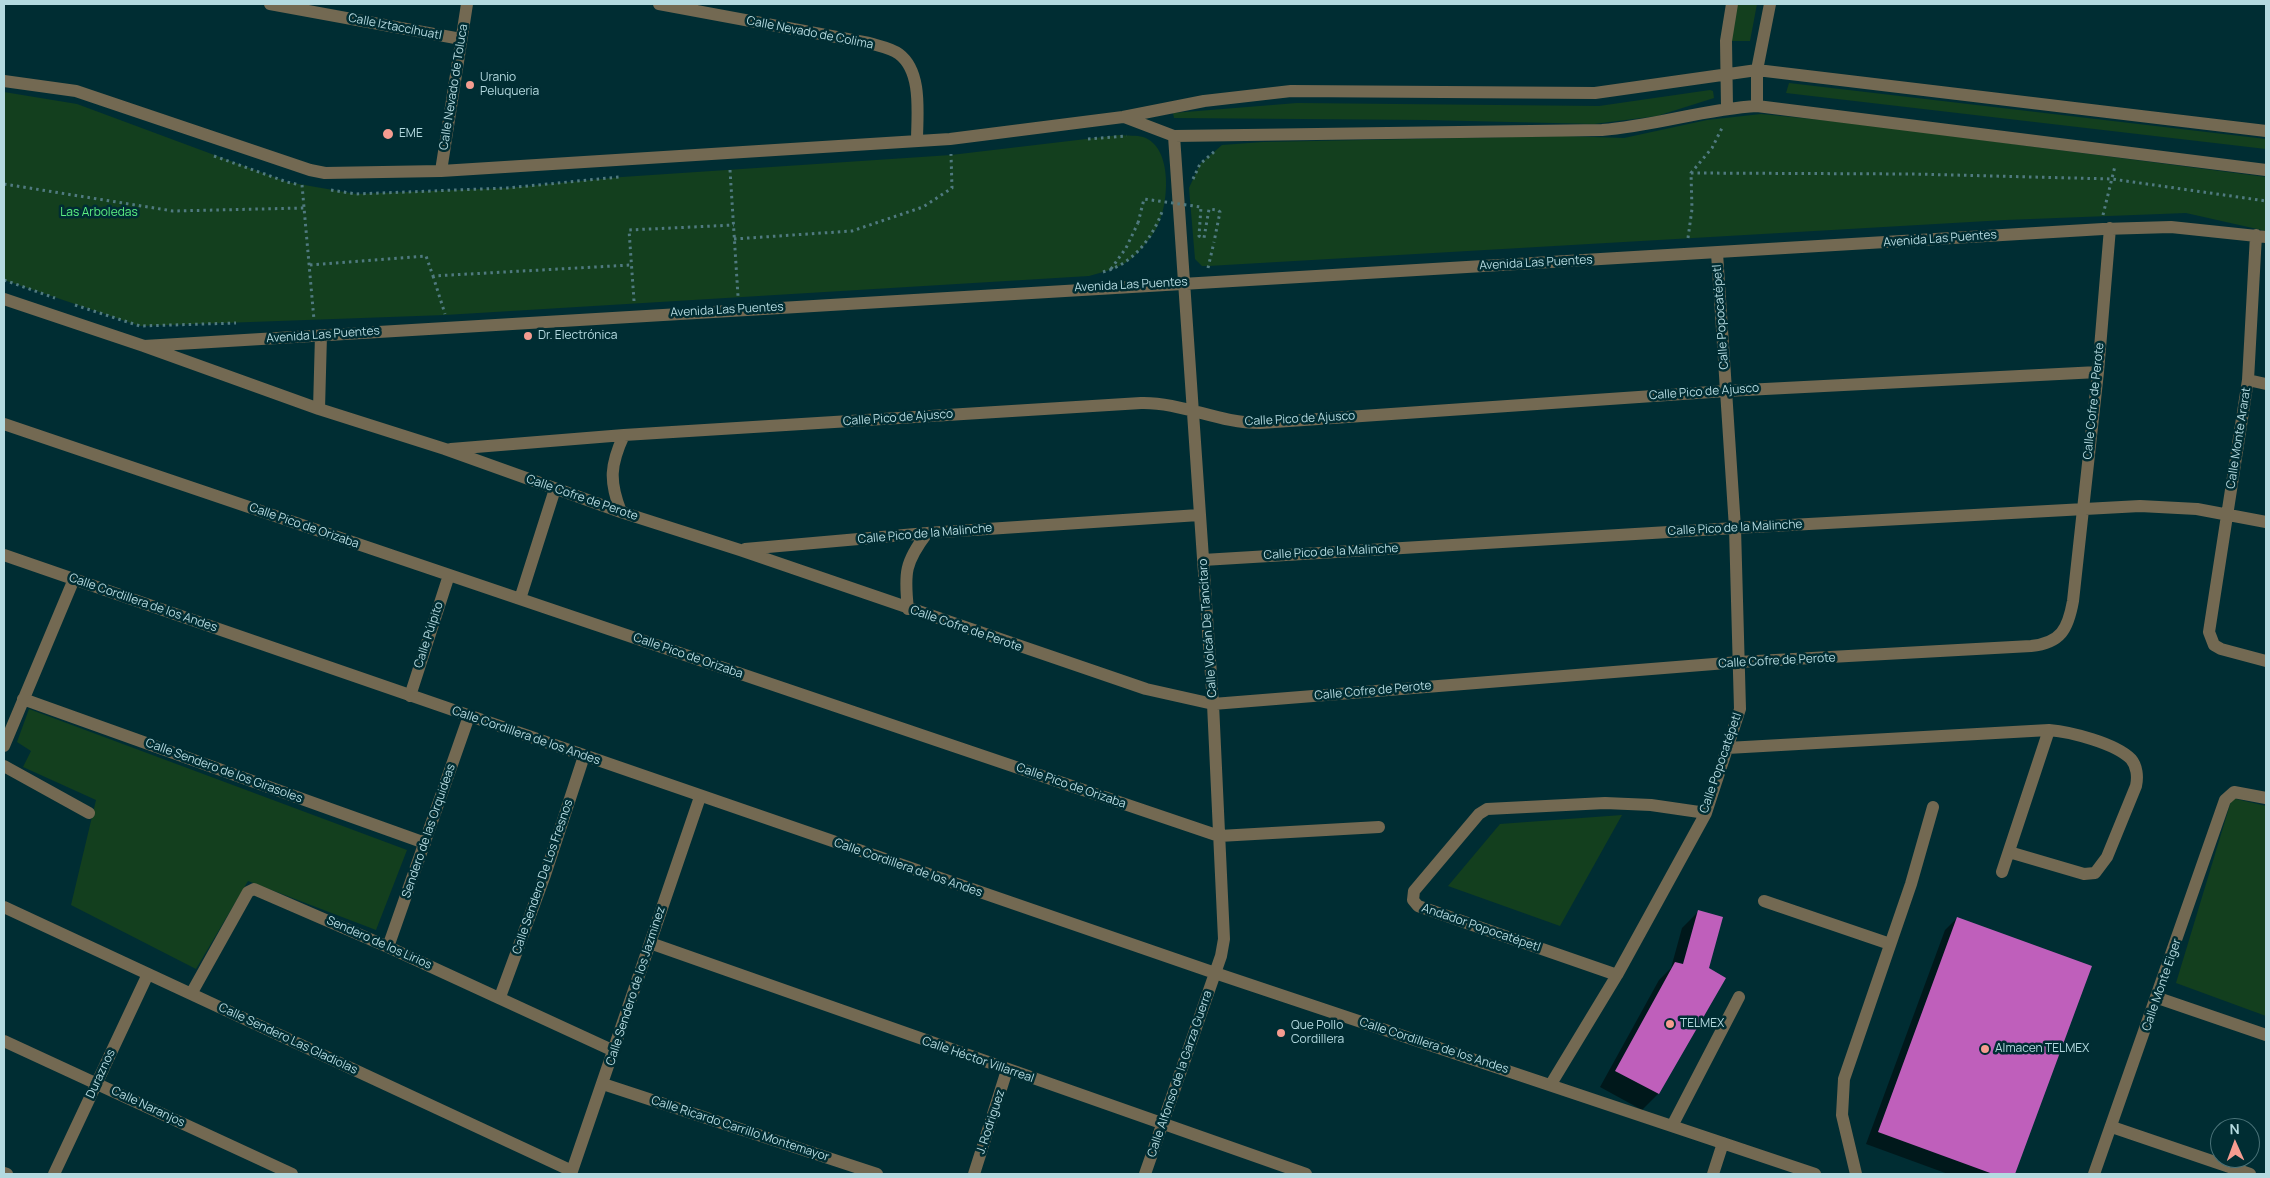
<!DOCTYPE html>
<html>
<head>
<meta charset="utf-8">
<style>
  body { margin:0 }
  #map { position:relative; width:2270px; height:1178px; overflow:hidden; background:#002d33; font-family:Manrope,sans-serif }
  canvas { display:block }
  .frame { position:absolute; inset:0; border:5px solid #b4dae0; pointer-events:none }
  .north { position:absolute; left:2210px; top:1118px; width:50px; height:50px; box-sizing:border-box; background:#002d33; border:1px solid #487278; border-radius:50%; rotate:358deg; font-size:14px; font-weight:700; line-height:20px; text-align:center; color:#b4dae0 }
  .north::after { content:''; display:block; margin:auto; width:18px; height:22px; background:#f59c90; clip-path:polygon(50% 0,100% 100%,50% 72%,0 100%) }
</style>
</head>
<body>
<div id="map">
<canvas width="2270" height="1178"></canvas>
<div class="frame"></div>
<div class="north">N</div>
</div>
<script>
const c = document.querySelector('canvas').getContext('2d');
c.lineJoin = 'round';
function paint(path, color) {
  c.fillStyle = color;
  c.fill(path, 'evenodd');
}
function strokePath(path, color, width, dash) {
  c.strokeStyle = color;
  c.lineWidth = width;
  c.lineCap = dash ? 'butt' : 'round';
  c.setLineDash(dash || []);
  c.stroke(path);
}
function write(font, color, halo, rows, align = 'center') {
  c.font = font + ' Manrope,sans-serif';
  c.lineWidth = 5;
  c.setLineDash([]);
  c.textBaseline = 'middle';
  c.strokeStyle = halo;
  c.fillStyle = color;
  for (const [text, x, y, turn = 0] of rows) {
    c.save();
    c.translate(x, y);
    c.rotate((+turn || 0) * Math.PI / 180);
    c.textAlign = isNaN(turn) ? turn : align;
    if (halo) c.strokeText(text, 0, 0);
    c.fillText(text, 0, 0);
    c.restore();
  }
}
paint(new Path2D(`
  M1735 4H1757L1750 41H1728Z
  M1789 83 2266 139V149L1786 93Z
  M1710 90 1713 91 1714 98 1657 116 1594 124 1427 120 1174 118 1173 113 1297 103 1599 106Z
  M4 92 77 104 287 182 356 194 507 188 622 177 951 155 1120 135C1127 136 1137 135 1143 137 1174 147 1169 207 1156 229 1151 238 1139 252 1131 259 1119 268 1103 272 1089 276L445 315 140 326 4 280Z
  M1761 114 1852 123 2266 177V231L2186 213 2005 220 1208 266H1202L1195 259 1189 188 1200 164 1222 145 1263 142 1562 136 1624 138 1707 120Z
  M29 709 407 850 376 930 248 881 196 969 71 905 96 800 23 767 31 751 17 742Z
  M2232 798 2266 806V1016L2176 983Z
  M1622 815 1560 926 1448 886 1500 824Z`), '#133f1e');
paint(new Path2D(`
  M1698 912 1658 1094 1642 1110 1600 1087 1659 980 1671 968 1682 928Z
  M1957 918 2090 966 2014 1174H1948L1866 1144 1945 930Z`), '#0007');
paint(new Path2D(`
  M1698 910 1723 917 1709 968 1726 978 1659 1094 1615 1071 1675 962 1683 964Z
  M1957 917 2092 966 2015 1174H1993L1878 1132Z`), '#bf5fbb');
strokePath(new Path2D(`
  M1088 139 1127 136
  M214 156 287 182 300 185
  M730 170 738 296
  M1691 173 1913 174 2112 179 2266 201
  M1193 179 1200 164 1215 151
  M4 184 173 211 304 208
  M302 185 314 320
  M331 190 356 194 507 188 619 177
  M2103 215 2115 166
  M1688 238 1692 209 1691 173 1712 148 1723 126
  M734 239 852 231 923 207 952 188 951 154
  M310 265 426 256 433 276 631 265
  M1208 268 1214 242
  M1111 269 1126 248 1138 223
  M1103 272C1133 264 1153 238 1163 209
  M433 276 445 314
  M4 280 55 298
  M634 301 629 230 734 225
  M75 305 140 326 236 323`), '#507a80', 3, [2.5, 4]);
strokePath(new Path2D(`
  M270 4 461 39
  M659 4 869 43C879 46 891 48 899 54 923 72 917 115 917 141
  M4 81 76 91 310 170 325 173 441 171 950 139 1123 117 1204 101 1291 91 1595 93 1757 70 2266 131
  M1757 106V70L1770 4
  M1727 107 1726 41 1732 4
  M1124 117 1174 136 1602 130C1655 126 1704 109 1757 106L2266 170
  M441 171 467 4
  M2256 235 2248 380 2209 632 2214 645 2221 649 2266 661
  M4 299 144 346 2103 229 2171 227 2266 237
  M144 346 319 409 445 449 621 512 740 550 1146 689 1213 704 1739 662 2031 646C2061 643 2068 629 2073 601L2098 372 2110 228
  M2248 380 2266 384
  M319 409 321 335
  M4 424 1219 836 1379 827
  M451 449 624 435 1141 403C1182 402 1218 423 1260 423L1726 391 2098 372
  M621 512C609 481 610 465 624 435
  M745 549 927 533 1199 515
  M4 555 1215 973 1815 1174
  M1203 560 1735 528 2140 506 2197 509 2266 522
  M520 599 555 489
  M908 609C904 573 905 562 927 533
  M410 696 449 575
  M23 699 425 843
  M4 746 74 579
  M1727 748 2049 730 2002 872
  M4 766 89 813
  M2009 852 2084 874 2095 873 2107 857 2136 786C2138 777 2137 766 2131 759 2115 743 2071 732 2049 730
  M1764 901 1890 944
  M4 907 572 1171
  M650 943 1306 1174
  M388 947 469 716
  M1617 975 1418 906 1413 900 1414 891 1479 814 1487 809 1605 803 1651 805 1706 813
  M191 994 248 892 254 889 388 947 614 1051
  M500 997 545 875 584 756
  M2158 998 2266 1035
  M4 1041 292 1174
  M603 1084 877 1174
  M1551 1084 1617 975 1706 813 1740 709 1735 528 1717 253
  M1672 1126 1739 997
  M2112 1127 2250 1174
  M4 1173 7 1174
  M54 1174 148 974
  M571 1174 700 797
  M974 1174 1007 1070
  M1145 1174 1221 956 1224 939 1213 704 1174 136
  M1713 1174 1723 1143
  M1856 1174 1842 1115 1844 1079 1911 884 1933 807
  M2094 1174 2225 800 2234 792 2266 798`), '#736952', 12);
strokePath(new Path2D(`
  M1138 223 1144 199 1201 207 1199 236 1204 238 1209 209 1218 210 1220 212 1214 242`), '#507a80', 3, [2.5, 4]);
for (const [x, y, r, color] of [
  [470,85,5,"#f59c90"],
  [388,134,6,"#f59c90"],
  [528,336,5,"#f59c90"],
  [1670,1024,5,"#f59c90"],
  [1281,1033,5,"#f59c90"],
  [1985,1049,5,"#f59c90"]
]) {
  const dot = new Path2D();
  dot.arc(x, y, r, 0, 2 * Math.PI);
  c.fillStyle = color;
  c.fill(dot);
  strokePath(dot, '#002d33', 2);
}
write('12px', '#b4dae0', '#002d33', [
  ["Calle Iztaccíhuatl",395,27,11],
  ["Calle Nevado de Colima",810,33,11],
  ["Calle Nevado de Toluca",454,87,-81],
  ["Avenida Las Puentes",1940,239,-4],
  ["Avenida Las Puentes",1536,263,-3],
  ["Avenida Las Puentes",1131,285,-3],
  ["Avenida Las Puentes",727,310,-3],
  ["Calle Popocatépetl",1721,317,-94],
  ["Avenida Las Puentes",323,335,-4],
  ["Calle Pico de Ajusco",1704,392,-4],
  ["Calle Cofre de Perote",2094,401,-84],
  ["Calle Pico de Ajusco",898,418,-4],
  ["Calle Pico de Ajusco",1300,419,-3],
  ["Calle Monte Ararat",2239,438,-81],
  ["Calle Cofre de Perote",582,498,19],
  ["Calle Pico de Orizaba",304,526,19],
  ["Calle Pico de la Malinche",1735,528,-3],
  ["Calle Pico de la Malinche",925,534,-5],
  ["Calle Pico de la Malinche",1331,552,-3],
  ["Calle Cordillera de los Andes",143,603,19],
  ["Calle Volcán De Tancítaro",1208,628,-94],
  ["Calle Cofre de Perote",966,629,19],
  ["Calle Púlpito",429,635,-72],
  ["Calle Pico de Orizaba",688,656,19],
  ["Calle Cofre de Perote",1777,661,-3],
  ["Calle Cofre de Perote",1373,691,-5],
  ["Calle Cordillera de los Andes",526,736,19],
  ["Calle Popocatépetl",1721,763,-71],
  ["Calle Sendero de los Girasoles",224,771,20],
  ["Calle Pico de Orizaba",1071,786,19],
  ["Sendero de las Orquideas",429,831,-71],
  ["Calle Cordillera de los Andes",908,868,19],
  ["Calle Sendero De Los Fresnos",543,877,-71],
  ["Andador Popocatépetl",1481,928,19],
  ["Sendero de los Lirios",379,943,24],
  ["Calle Monte Eiger",2162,985,-71],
  ["Calle Sendero de los Jazminez",636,986,-72],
  ["Calle Sendero Las Gladiolas",288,1039,25],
  ["Calle Cordillera de los Andes",1434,1046,18],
  ["Calle Héctor Villarreal",978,1060,19],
  ["Duraznos",101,1074,-65],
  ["Calle Alfonso de la Garza Guerra",1180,1074,-71],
  ["Calle Naranjos",148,1107,25],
  ["J. Rodriguez",991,1122,-72],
  ["Calle Ricardo Carrillo Montemayor",740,1129,18]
]);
write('12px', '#b4dae0', '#002d33', [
  ["Uranio",480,78],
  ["Peluqueria",480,92],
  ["EME",399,134],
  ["Dr. Electrónica",538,336],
  ["TELMEX",1680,1024],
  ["Que Pollo",1291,1026],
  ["Cordillera",1291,1040],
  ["Almacen TELMEX",1995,1049]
], 'left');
write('12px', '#5cf081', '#002d33', [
  ["Las Arboledas",99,213]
]);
</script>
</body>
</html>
